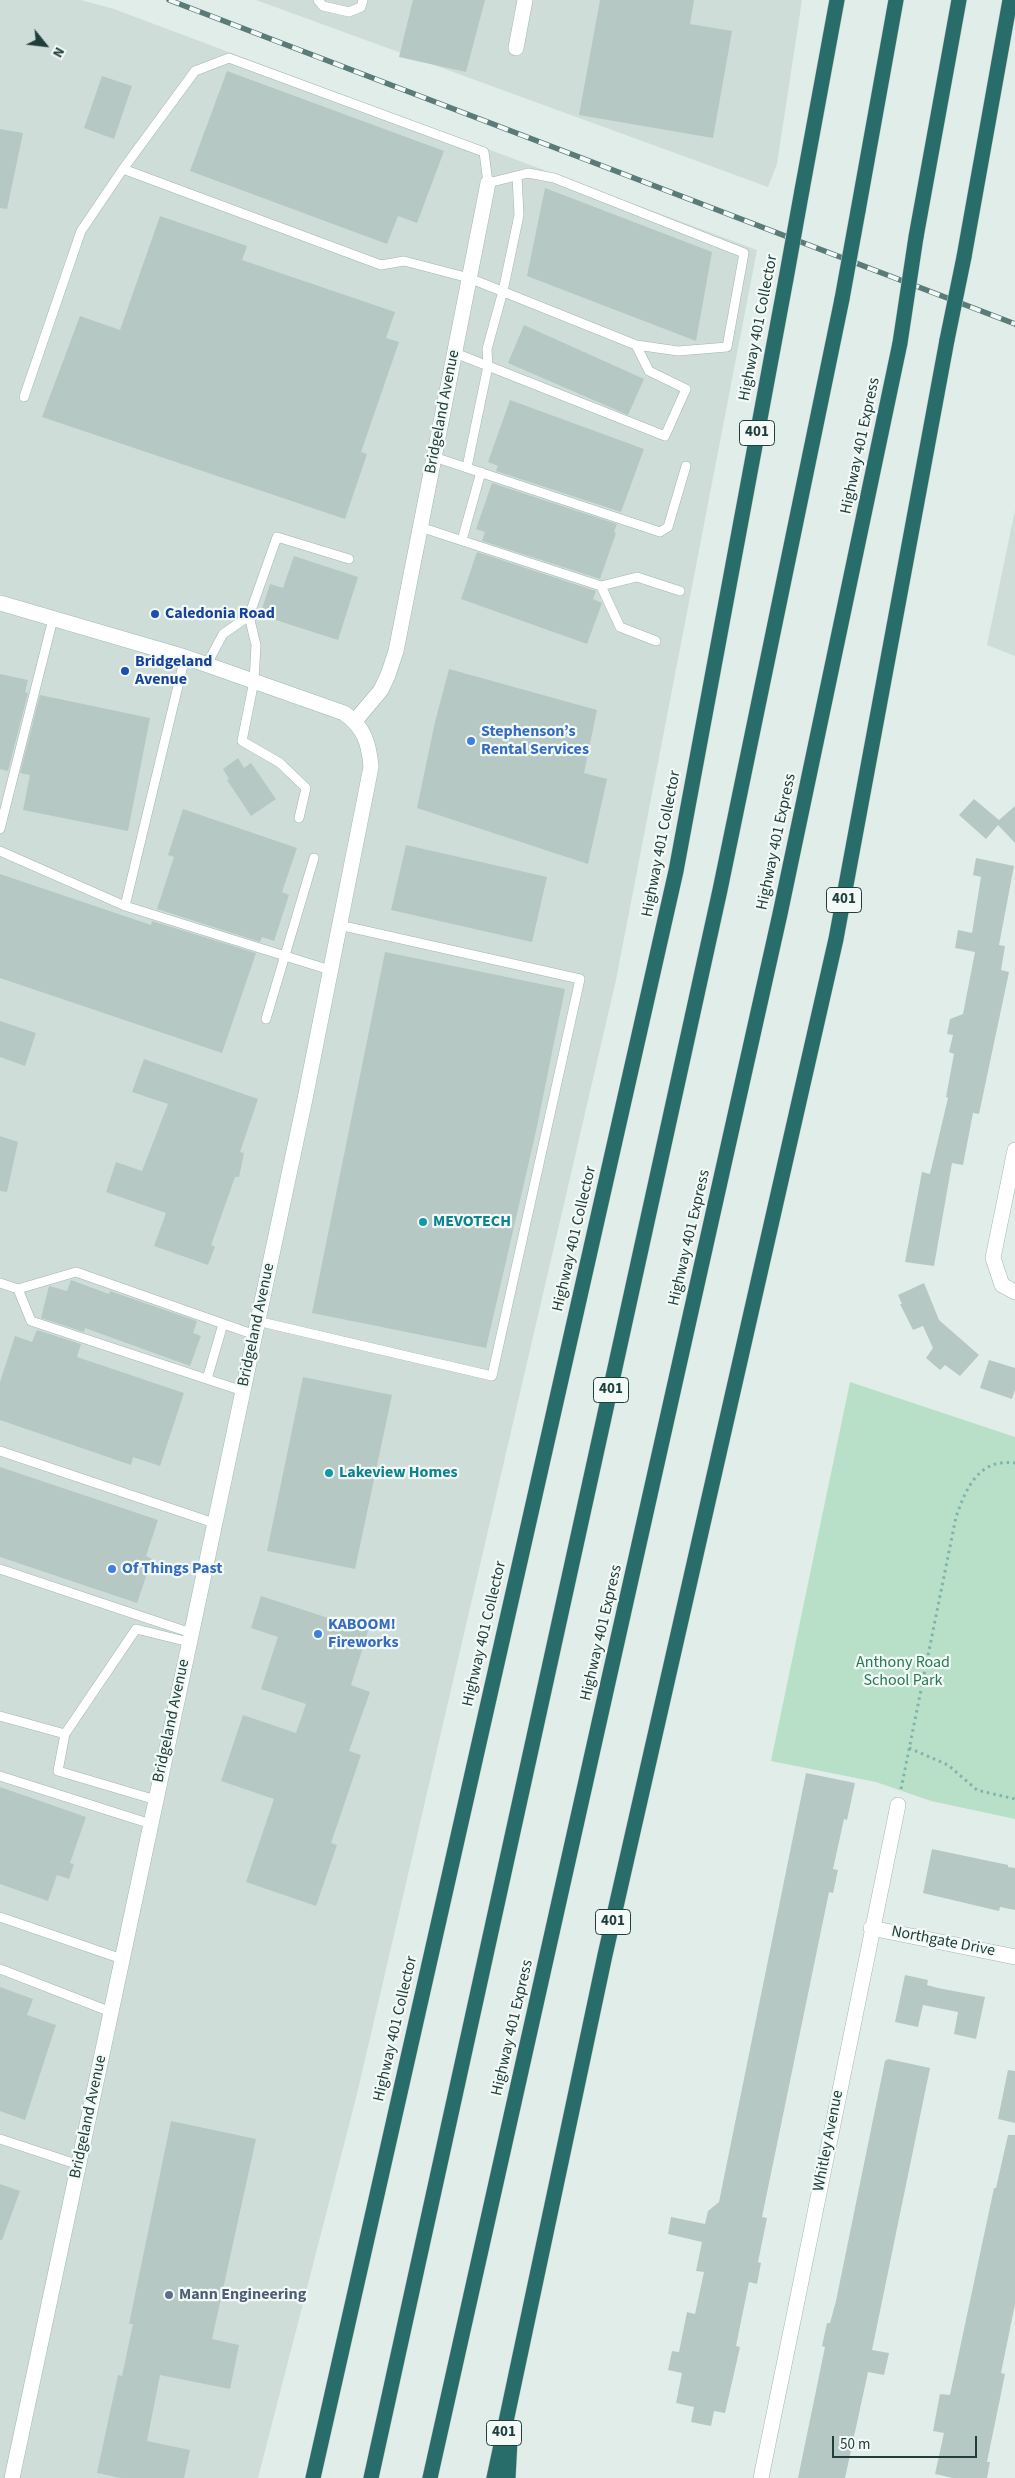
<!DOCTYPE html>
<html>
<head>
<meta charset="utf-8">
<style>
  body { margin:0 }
  #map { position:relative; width:1015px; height:2478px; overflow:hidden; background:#e1ede9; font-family:"Source Sans 3",sans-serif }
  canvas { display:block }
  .north { position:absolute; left:20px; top:20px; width:50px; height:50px; -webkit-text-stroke:4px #f2f9f6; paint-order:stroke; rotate:119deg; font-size:14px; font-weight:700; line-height:20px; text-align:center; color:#203f3b }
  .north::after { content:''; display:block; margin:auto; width:18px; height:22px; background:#203f3b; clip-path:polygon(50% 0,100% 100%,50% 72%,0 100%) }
  .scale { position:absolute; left:832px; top:2436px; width:145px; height:22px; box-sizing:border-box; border:2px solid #203f3b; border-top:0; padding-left:6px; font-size:15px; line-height:18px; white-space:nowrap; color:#203f3b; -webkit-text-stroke:4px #f2f9f6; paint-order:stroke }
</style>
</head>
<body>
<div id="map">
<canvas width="1015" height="2478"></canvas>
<div class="north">N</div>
<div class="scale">50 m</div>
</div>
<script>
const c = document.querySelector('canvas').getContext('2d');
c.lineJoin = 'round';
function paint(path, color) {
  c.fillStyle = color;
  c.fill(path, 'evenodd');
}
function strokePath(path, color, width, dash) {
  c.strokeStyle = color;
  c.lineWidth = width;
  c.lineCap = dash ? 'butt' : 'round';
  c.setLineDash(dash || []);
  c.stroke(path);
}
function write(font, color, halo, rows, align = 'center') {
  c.font = font + ' "Source Sans 3",sans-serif';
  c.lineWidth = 4.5;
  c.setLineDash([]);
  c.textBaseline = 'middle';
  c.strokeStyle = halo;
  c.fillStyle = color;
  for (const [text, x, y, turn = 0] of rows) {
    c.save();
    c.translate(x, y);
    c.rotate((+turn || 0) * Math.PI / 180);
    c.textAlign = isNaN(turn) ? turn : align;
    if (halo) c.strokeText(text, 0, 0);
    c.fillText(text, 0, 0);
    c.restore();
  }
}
paint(new Path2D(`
  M0 0H81L114 9 757 250 616 980 357 2094 258 2478H0Z
  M256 0H802L777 164 768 187Z
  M1015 510V656L987 645Z`), '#cfddd9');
paint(new Path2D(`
  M850 1382 1015 1437V1819L931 1801 876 1782 771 1761Z`), '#b8e0c9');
paint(new Path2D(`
  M413 0H485L466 72 399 57Z
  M600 0H694L690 24 732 31 713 138 579 115Z
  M227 71 444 151 417 223 398 216 387 244 190 171Z
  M102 76 132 86 114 139 84 128Z
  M0 129 23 133 7 209 0 208Z
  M545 188 712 252 696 341 527 276Z
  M160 216 247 246 242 260 395 312 386 338 399 342 361 452 367 454 345 519 42 417 80 316 120 330Z
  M524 325 644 379 628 415 508 363Z
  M510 400 644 449 621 512 496 471 498 466 488 462Z
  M492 483 617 524 614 532 616 533 600 579 482 541 485 532 476 529Z
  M477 552 596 591 593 599 602 603 587 644 461 599Z
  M294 556 358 577 338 640 260 615 270 584 283 588Z
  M449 669 597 710 584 773 607 779 588 864 417 808 435 722Z
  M0 674 28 680 25 692 28 693 8 771 0 769Z
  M40 695 150 718 128 831 23 810 30 775 20 773Z
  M238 758 244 768 251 763 276 799 251 816 227 780 229 779 223 769Z
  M974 799 999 820 1015 806V843L998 825 986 839 959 815Z
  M183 809 297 848 282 892 289 895 274 941 262 937 260 942 157 909 174 857 168 855Z
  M406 845 547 877 532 942 391 910Z
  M976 858 1014 866 999 945 1005 946 1001 970 1009 972 979 1114 973 1113 963 1165 952 1163 934 1266 905 1262 922 1172 930 1174 948 1098 946 1097 954 1054 949 1052 953 1035 947 1034 950 1019 963 1014 975 952 955 948 958 930 972 933 981 877 973 875Z
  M0 874 151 925 152 921 256 953 222 1053 0 978Z
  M385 952 565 989 536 1131 486 1348 312 1313Z
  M0 1021 36 1033 25 1066 0 1057Z
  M144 1059 258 1099 240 1152 244 1153 239 1177H235L211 1245 215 1247 208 1265 154 1246 166 1213 106 1192 116 1162 142 1171 168 1104 132 1092Z
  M0 1136 18 1142 7 1192 0 1191Z
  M71 1280 109 1294 110 1291 197 1321 193 1333 201 1336 190 1366 85 1328 84 1332 41 1318 49 1286 67 1291Z
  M924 1283 939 1320 979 1355 960 1376 945 1365 940 1370 926 1358 933 1348 923 1326 913 1330 900 1304H902L898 1295Z
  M37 1330 81 1344 77 1357 184 1393 160 1466 133 1457 131 1465 0 1420V1382L15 1336 32 1342Z
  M989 1360 1015 1368V1390L1012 1399 980 1388Z
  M303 1377 392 1395 355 1569 267 1551Z
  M0 1467 158 1520 146 1556 152 1559 137 1603 0 1557Z
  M261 1596 368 1631 351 1685 370 1692 349 1751 361 1755 331 1843 337 1845 316 1906 246 1882 274 1799 221 1781 243 1715 296 1733 306 1704 261 1689 278 1637 251 1628Z
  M806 1773 855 1783 847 1820 844 1819 833 1869 838 1870 833 1893 829 1892 762 2217 767 2218 758 2262 761 2263 757 2284 749 2282 736 2346 740 2347 725 2413 714 2411 711 2426 691 2422 694 2407 676 2403 682 2373 668 2370 672 2351 679 2352 687 2312 695 2314 704 2272 696 2271 702 2242 668 2234 671 2217 705 2224 708 2211 719 2202Z
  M0 1787 86 1817 70 1863 74 1864 69 1879 57 1875 48 1901 0 1884Z
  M932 1849 1008 1865V1867L1015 1868V1910L1000 1907 999 1911 923 1893Z
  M905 1975 928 1980 927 1985 938 1988 985 1997 976 2039 954 2034 958 2012 923 2005 918 2027 895 2022Z
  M0 1987 33 1999 27 2015 56 2025 25 2120 0 2111Z
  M888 2059 930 2068 872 2350 889 2353 884 2375 868 2372 845 2478H798L825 2347 822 2346 827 2323H830L836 2301 885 2061Z
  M1008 2070 1015 2071V2123L998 2119Z
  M171 2121 256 2139 212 2339 239 2345 230 2389 160 2375 147 2441 190 2450 184 2478H121L97 2473 118 2375 122 2376 133 2324H129Z
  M1008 2135H1015V2304L1001 2373 1005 2374 987 2462H990L987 2478H953L935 2474 944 2433 933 2431 940 2394 950 2395 994 2188H996Z
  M0 2184 20 2191 2 2240H0Z`), '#b6c8c3');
const lane = new Path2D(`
  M318 0 323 6 349 12 361 7 363 0
  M517 176 519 215 503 291 487 349 488 366 665 436 686 389 649 371 636 345 469 278 404 261 381 265 123 169 195 71 229 58 484 152 488 183 528 173 554 178 744 253 727 347 678 351 636 345
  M455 353 488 366 467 467
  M24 397 81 231 123 169
  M434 457 660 532 668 527 686 466
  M420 527 601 586 620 627 656 641
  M462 540 481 472
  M601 586 637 577 680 591
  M185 657 125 906 330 970
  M207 664 223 634 249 616
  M299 818 306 788 280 763 242 741 254 681 256 645 249 616 277 537 349 559
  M0 829 53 619
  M0 851 125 906
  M266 1019 314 858
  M0 1283 18 1289 76 1272 255 1335
  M18 1289 31 1321 243 1391
  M257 1321 492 1376 580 979 339 925
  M207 1379 223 1324
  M0 1451 214 1523
  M0 1569 191 1633
  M0 1716 65 1734
  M0 1776 151 1824
  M156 1800 58 1771 65 1734 136 1629 189 1642
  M0 1917 122 1959
  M0 1969 111 2012
  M0 2139 79 2165`);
const street = new Path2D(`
  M516 48 525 0
  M355 721 381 690 388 675 396 651 488 183
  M1015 1150 993 1258 1002 1285 1015 1292
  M871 1928 1015 1957
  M761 2478 898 1805`);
const secondary = new Path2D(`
  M0 603 185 657 344 713C364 727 369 743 371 767L305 1099 12 2478`);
const highway = new Path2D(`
  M802 190 837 0
  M858 211 896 0
  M916 237 959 0
  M964 257 1010 0
  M313 2478 676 871 786 279
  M371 2478 720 890 842 299
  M430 2478 780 914 900 343
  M494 2478 605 1955 836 939 947 340
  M508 2478 510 2440`);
strokePath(lane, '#a3b5b1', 10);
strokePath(street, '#a3b5b1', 16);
strokePath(secondary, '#9eb9b4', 16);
strokePath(highway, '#c1c9c8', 16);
strokePath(new Path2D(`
  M909 1748 948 1765 977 1790 1015 1799
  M901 1789 956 1517C966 1489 978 1458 1015 1463`), '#7fb3ab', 3, [2.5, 4]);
strokePath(lane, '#fff', 9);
strokePath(street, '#fff', 15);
strokePath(secondary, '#fff', 15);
strokePath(highway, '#296d6a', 15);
const rail = new Path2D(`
  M169 0 1015 324`);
strokePath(rail, '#5a7b77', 5.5);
strokePath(rail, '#f2f9f6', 4, [11]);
const highwayBridge = new Path2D(`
  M786 279 802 190
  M842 299 858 211
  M947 340 964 257
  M900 343 916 237`);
strokePath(highwayBridge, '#c1c9c8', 16, []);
strokePath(highwayBridge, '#296d6a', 15);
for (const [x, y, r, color] of [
  [155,614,5,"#1a4fb4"],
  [125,671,5,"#1a4fb4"],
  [471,741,5,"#3f7fe0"],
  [423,1222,5,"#0f9aa8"],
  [329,1473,5,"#0f9aa8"],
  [112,1569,5,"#3f7fe0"],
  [318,1634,5,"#3f7fe0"],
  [169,2295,5,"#5c6f8a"]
]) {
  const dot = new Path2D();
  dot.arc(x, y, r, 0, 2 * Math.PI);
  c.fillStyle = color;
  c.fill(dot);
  strokePath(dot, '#f2f9f6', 2);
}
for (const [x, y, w] of [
  [757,433,35],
  [844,900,35],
  [611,1390,35],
  [613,1922,35],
  [504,2433,35]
]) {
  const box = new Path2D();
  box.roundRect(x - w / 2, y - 12.5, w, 25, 4);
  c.fillStyle = '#f2f9f6';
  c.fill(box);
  strokePath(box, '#203f3b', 1);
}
write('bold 15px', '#203f3b', null, [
  ["401",757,433],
  ["401",844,900],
  ["401",611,1390],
  ["401",613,1922],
  ["401",504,2433]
]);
write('16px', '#203f3b', '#f2f9f6', [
  ["Highway 401 Collector",759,328,-79],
  ["Bridgeland Avenue",443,412,-79],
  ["Highway 401 Express",861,446,-78],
  ["Highway 401 Express",777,842,-78],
  ["Highway 401 Collector",662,844,-79],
  ["Highway 401 Express",690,1238,-77],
  ["Highway 401 Collector",575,1239,-77],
  ["Bridgeland Avenue",257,1325,-78],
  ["Highway 401 Express",602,1633,-77],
  ["Highway 401 Collector",485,1634,-77],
  ["Bridgeland Avenue",172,1721,-78],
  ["Northgate Drive",943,1942,11],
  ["Highway 401 Express",513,2028,-77],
  ["Highway 401 Collector",396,2029,-77],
  ["Bridgeland Avenue",89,2117,-78],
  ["Whitley Avenue",829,2141,-79]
]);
write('bold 16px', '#164399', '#f2f9f6', [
  ["Caledonia Road",165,614],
  ["Bridgeland",135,662],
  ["Avenue",135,680]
], 'left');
write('bold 16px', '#366cbe', '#f2f9f6', [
  ["Stephenson’s",481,732],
  ["Rental Services",481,750],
  ["Of Things Past",122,1569],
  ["KABOOM!",328,1625],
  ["Fireworks",328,1643]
], 'left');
write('bold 16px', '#0d838f', '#f2f9f6', [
  ["MEVOTECH",433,1222],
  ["Lakeview Homes",339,1473]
], 'left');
write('16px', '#277953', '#f2f9f6', [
  ["Anthony Road",903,1663],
  ["School Park",903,1681]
]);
write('bold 16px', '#4e5e75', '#f2f9f6', [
  ["Mann Engineering",179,2295]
], 'left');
</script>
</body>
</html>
